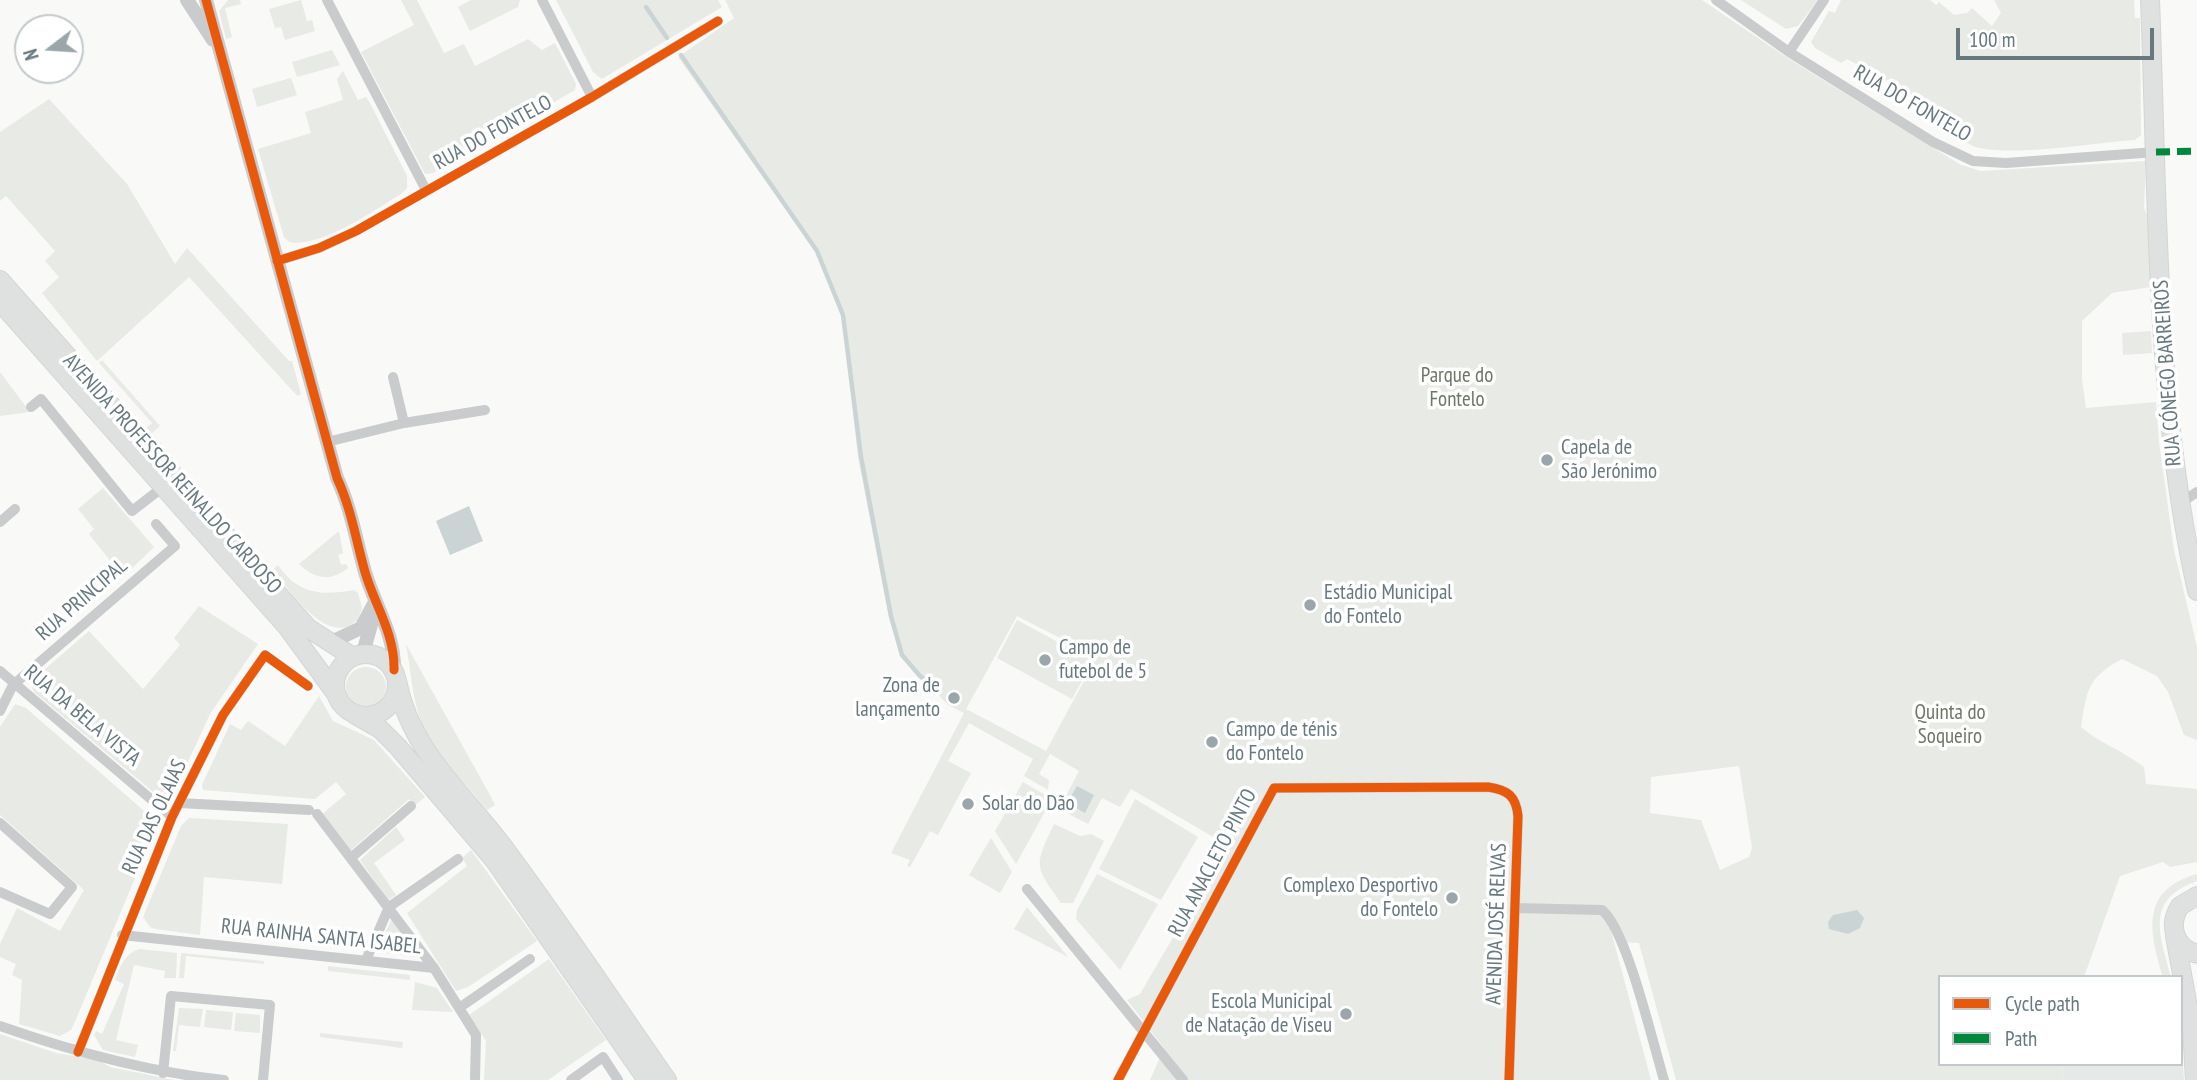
<!DOCTYPE html>
<html>
<head>
<meta charset="utf-8">
<style>
  body { margin:0 }
  #map { position:relative; width:2197px; height:1080px; overflow:hidden; background:#f9f9f8; font-family:"PT Sans Narrow",sans-serif }
  canvas { display:block }
  .legend { position:absolute; left:1938px; top:975px; width:245px; height:91px; box-sizing:border-box; background:#fff; border:2px solid #c2c9cc; margin:0; padding:9px 12px; list-style:none; font-size:21px; color:#67797f }
  .legend li { display:flex; align-items:center; gap:14px; height:35px }
  .legend b { width:35px; border:2px solid #c2c9cc }
  .north { position:absolute; left:14px; top:14px; width:70px; height:70px; box-sizing:border-box; background:#fff; border:2px solid #c2c9cc; border-radius:50%; rotate:253deg; font-size:19px; font-weight:700; line-height:28px; text-align:center; color:#67797f }
  .north::after { content:''; display:block; margin:auto; width:24px; height:32px; background:#9aa6a9; clip-path:polygon(50% 0,100% 100%,50% 72%,0 100%) }
  .scale { position:absolute; left:1956px; top:28px; width:198px; height:32px; box-sizing:border-box; border:4px solid #67797f; border-top:0; padding-left:9px; font-size:21px; line-height:24px; white-space:nowrap; color:#67797f; -webkit-text-stroke:5px #fff; paint-order:stroke }
</style>
</head>
<body>
<div id="map">
<canvas width="2197" height="1080"></canvas>
<ul class="legend">
<li><b style="height:9px;background:#e8590c"></b>Cycle path</li>
<li><b style="height:9px;background:#00873e"></b>Path</li>
</ul>
<div class="north">N</div>
<div class="scale">100 m</div>
</div>
<script>
const c = document.querySelector('canvas').getContext('2d');
c.lineJoin = 'round';
function paint(path, color) {
  c.fillStyle = color;
  c.fill(path, 'evenodd');
}
function strokePath(path, color, width, dash) {
  c.strokeStyle = color;
  c.lineWidth = width;
  c.lineCap = dash ? 'butt' : 'round';
  c.setLineDash(dash || []);
  c.stroke(path);
}
function write(font, color, halo, rows, align = 'center') {
  c.font = font + ' "PT Sans Narrow",sans-serif';
  c.lineWidth = 7;
  c.setLineDash([]);
  c.textBaseline = 'middle';
  c.strokeStyle = halo;
  c.fillStyle = color;
  for (const [text, x, y, turn = 0] of rows) {
    c.save();
    c.translate(x, y);
    c.rotate((+turn || 0) * Math.PI / 180);
    c.textAlign = isNaN(turn) ? turn : align;
    if (halo) c.strokeText(text, 0, 0);
    c.fillText(text, 0, 0);
    c.restore();
  }
}
paint(new Path2D(`
  M2182 1048 2184 1080H2063L2062 1064H2181Z`), '#e7e9e8');
paint(new Path2D(`
  M228 0H240L241 4 225 8 232 37 226 39 219 11Z
  M301 0 307 21 312 20 315 31 285 40 281 27 275 28 269 9Z
  M401 0H417L444 53 464 44 475 66 528 39 542 50 555 43 576 84 575 90 433 173 425 174 361 52 414 25Z
  M471 0H520L518 7 470 31 458 7Z
  M556 0H718L722 7 602 79 593 72Z
  M725 0H1702L1789 59 1961 165 1981 171 2146 161 2144 208 2148 217 2151 287 2112 293 2082 321V379L2086 408 2156 402 2159 442 2174 550 2197 647V740L2184 735 2168 692 2157 676 2122 659C2087 678 2087 690 2081 727 2101 744 2124 751 2144 767L2146 784 2197 789V862L2170 867 2163 862 2120 876 2084 977H1940V1064H2062L2063 1080H1676L1639 943 1621 942 1610 927 1651 1080H1150L1164 1048 1127 1000 1140 994 1227 845 1131 789 1120 807 1102 798 1088 824 1059 809 1079 771 1050 754 1039 774 1049 780 1048 790 1024 776 1033 759 969 723 948 761 971 773 938 835 930 831 910 867 907 866 910 860 891 853 964 713 948 705 900 656 889 618 858 457 842 316 816 252 678 57 734 18ZM1017 616 1097 657 1046 751 966 709ZM1739 766 1752 848 1749 857 1720 870 1701 820 1650 813 1651 777Z
  M1741 0H1818L1798 26 1786 29Z
  M1841 0H1930L1936 5 1939 2 1954 15 1967 13 1972 8 1992 26 2001 13 1994 0H2134L2135 18H2140L2141 135 2135 140C2091 143 2022 156 1979 148 1959 143 1954 126 1939 114 1913 91 1877 76 1847 59L1841 63 1815 48 1811 42 1829 11 1835 13Z
  M332 50 340 65 297 77 292 62Z
  M343 71 358 100 366 97 370 103 407 176V188L401 194C375 210 319 249 289 242L284 237 258 149 311 133 305 112 343 100 337 79Z
  M291 78 297 95 257 107 252 89Z
  M49 99 127 184 175 264 187 248 289 361H292L301 394 298 396 289 387 189 277 97 361 42 293 59 277 45 261 55 251 6 196 0 201V132Z
  M2151 331 2152 353 2123 355 2122 333Z
  M102 360 160 426 152 433 190 478 145 429 152 423 99 363Z
  M0 372 30 412 0 416Z
  M103 488 154 547 123 577 89 534 94 529 78 509Z
  M339 531 343 553 338 555 341 565 346 564 348 568C331 582 314 579 299 564Z
  M278 565C298 594 320 596 354 590L358 593 362 608 358 619C329 650 291 591 272 570Z
  M199 606 258 644 210 714 174 792 169 796H158L34 692 30 682 89 631 143 689 180 645 174 638Z
  M1017 620 1093 661 1072 699 997 658Z
  M406 644 491 797 495 805 487 810C465 783 436 757 422 724 412 698 411 671 406 644Z
  M346 687a20 20 0 1 1 40 0a20 20 0 1 1-40 0Z
  M319 696 333 721 374 740 425 797 415 805 409 799 350 851 321 815 346 794 336 782 315 799 203 790 202 785 230 724 241 730 248 721 285 746Z
  M15 704 26 708 158 823 74 1024 71 1030 60 1036 19 1024 22 980 12 975 16 964 0 957V944L17 908 60 931 84 890 0 815V727Z
  M1023 782 1052 799 1016 864 995 831Z
  M1135 799 1198 837 1161 900 1099 869Z
  M189 818 288 824 282 884 204 877 200 935 155 929 150 927 143 917 181 826Z
  M1054 824 1080 836 1091 834 1104 841 1073 903H1061C1034 865 1034 866 1054 824Z
  M396 827 405 840 374 863 396 895 388 900 360 860Z
  M991 838 1012 872 1000 893 969 875Z
  M471 850 537 941 468 987 456 991 407 913 467 866 462 858Z
  M1097 874 1158 904 1120 970 1076 919 1077 910Z
  M2197 874V881C2144 900 2160 934 2171 977H2163C2149 931 2140 890 2197 874Z
  M1027 907 1068 957 1014 929Z
  M392 919 417 957 375 952Z
  M140 949 177 953 176 978H164L165 971 134 965 116 1040 138 1045 135 1057 103 1050 94 1035 96 1031 102 1034 124 984 115 980C120 966 125 953 140 949Z
  M181 953 264 961V964L186 956 184 978H179Z
  M549 959 606 1040 548 1080H484L486 1041 469 1015Z
  M328 966 410 975V980L328 971Z
  M415 982 437 988 453 1012 412 1010Z
  M179 1008 203 1009 200 1027 179 1025 176 1051H173Z
  M206 1010 233 1012 231 1030 204 1027Z
  M236 1013 260 1015V1033L234 1031Z
  M320 1033 403 1042 402 1048 320 1037Z
  M0 1034 56 1053 98 1060 110 1067 174 1080H0Z`), '#e8eae6');
paint(new Path2D(`
  M469 506 483 541 450 555 436 521Z
  M1077 786 1094 795 1085 813 1067 803Z
  M1857 910 1864 918 1860 928 1848 934 1829 929 1828 922 1833 915Z`), '#cbd4d5');
strokePath(new Path2D(`
  M646 7 667 38
  M681 55 817 251 843 315 861 457 891 616 902 655 920 676 937 690`), '#cbd4d5', 4.5);
const primary = new Path2D(`
  M2150 0C2158 197 2154 398 2197 591
  M0 280 308 628 353 657
  M0 302 288 628 337 695
  M335 685a31 31 0 1 1 62 0a31 31 0 1 1-62 0Z
  M397 681C411 754 466 795 508 853 563 927 614 1004 667 1080
  M354 714 380 729 398 747 495 861 647 1080
  M2197 896 2180 906C2168 925 2174 947 2197 954
  M2175 936 2192 1028 2195 1080`);
strokePath(primary, '#d4d5d5', 20);
strokePath(new Path2D(`
  M327 0 426 190
  M542 0 592 97
  M1716 0 1789 52 1933 142 1973 161 2006 163 2156 152
  M1789 52 1824 0
  M277 261 319 248 356 231 592 97 718 21
  M393 377 404 423 485 410
  M31 407 41 399 132 511 163 487
  M327 442 404 423
  M2179 504 2197 492
  M0 522 15 509
  M0 671 172 817
  M0 711 13 685 175 546 156 524
  M180 803 309 810
  M317 814 434 968
  M0 823 72 887 50 914 0 892
  M352 857 411 806
  M1027 889 1183 1080
  M1515 908 1602 910C1627 930 1653 1044 1664 1080
  M122 935 434 968 476 1035 475 1080
  M366 960 389 907 458 859
  M459 1008 530 959
  M0 1026C74 1052 147 1072 224 1080
  M78 1052 172 817 223 715 265 655 308 686
  M163 1073 171 996 270 1005 263 1080
  M571 1080 603 1057 618 1080
  M1118 1080 1274 788 1488 787C1508 790 1516 796 1518 816L1509 1080`), '#c9cbcc', 10);
strokePath(new Path2D(`
  M187 0 213 40
  M206 0 337 478C351 508 356 540 365 572 375 606 395 634 394 670
  M329 643 361 628 375 602
  M363 653 374 614`), '#c9cbcc', 14);
strokePath(primary, '#dfe0e0', 18);
strokePath(new Path2D(`
  M2156 152 2197 151`), '#00873e', 7, [14, 7]);
strokePath(new Path2D(`
  M206 0 337 478C351 508 356 540 365 572 375 606 395 634 394 670
  M277 261 319 248 356 231 592 97 718 21
  M78 1052 172 817 223 715 265 655 308 686
  M1118 1080 1274 788 1488 787C1508 790 1516 796 1518 816L1509 1080`), '#e8590c', 9);
for (const [x, y, r, color] of [
  [1547,460,7,"#9aa6a9"],
  [1310,605,7,"#9aa6a9"],
  [1045,660,7,"#9aa6a9"],
  [954,698,7,"#9aa6a9"],
  [1212,742,7,"#9aa6a9"],
  [968,804,7,"#9aa6a9"],
  [1452,898,7,"#9aa6a9"],
  [1346,1014,7,"#9aa6a9"]
]) {
  const dot = new Path2D();
  dot.arc(x, y, r, 0, 2 * Math.PI);
  c.fillStyle = color;
  c.fill(dot);
  strokePath(dot, '#fff', 2.5);
}
write('21px', '#67797f', '#fff', [
  ["RUA DO FONTELO",1912,104,30],
  ["RUA DO FONTELO",493,133,-29],
  ["RUA CÓNEGO BARREIROS",2168,373,-94],
  ["AVENIDA PROFESSOR REINALDO CARDOSO",172,474,48],
  ["RUA PRINCIPAL",82,600,-41],
  ["RUA DA BELA VISTA",82,716,40],
  ["RUA DAS OLAIAS",155,817,-65],
  ["RUA ANACLETO PINTO",1213,863,-62],
  ["AVENIDA JOSÉ RELVAS",1497,924,-88],
  ["RUA RAINHA SANTA ISABEL",321,937,6]
]);
write('21px', '#6c7866', '#fff', [
  ["Parque do",1457,376],
  ["Fontelo",1457,400],
  ["Quinta do",1950,713],
  ["Soqueiro",1950,737]
]);
write('21px', '#67797f', '#fff', [
  ["Capela de",1561,448],
  ["São Jerónimo",1561,472],
  ["Estádio Municipal",1324,593],
  ["do Fontelo",1324,617],
  ["Campo de",1059,648],
  ["futebol de 5",1059,672],
  ["Zona de",940,686,"right"],
  ["lançamento",940,710,"right"],
  ["Campo de ténis",1226,730],
  ["do Fontelo",1226,754],
  ["Solar do Dão",982,804],
  ["Complexo Desportivo",1438,886,"right"],
  ["do Fontelo",1438,910,"right"],
  ["Escola Municipal",1332,1002,"right"],
  ["de Natação de Viseu",1332,1026,"right"]
], 'left');
</script>
</body>
</html>
